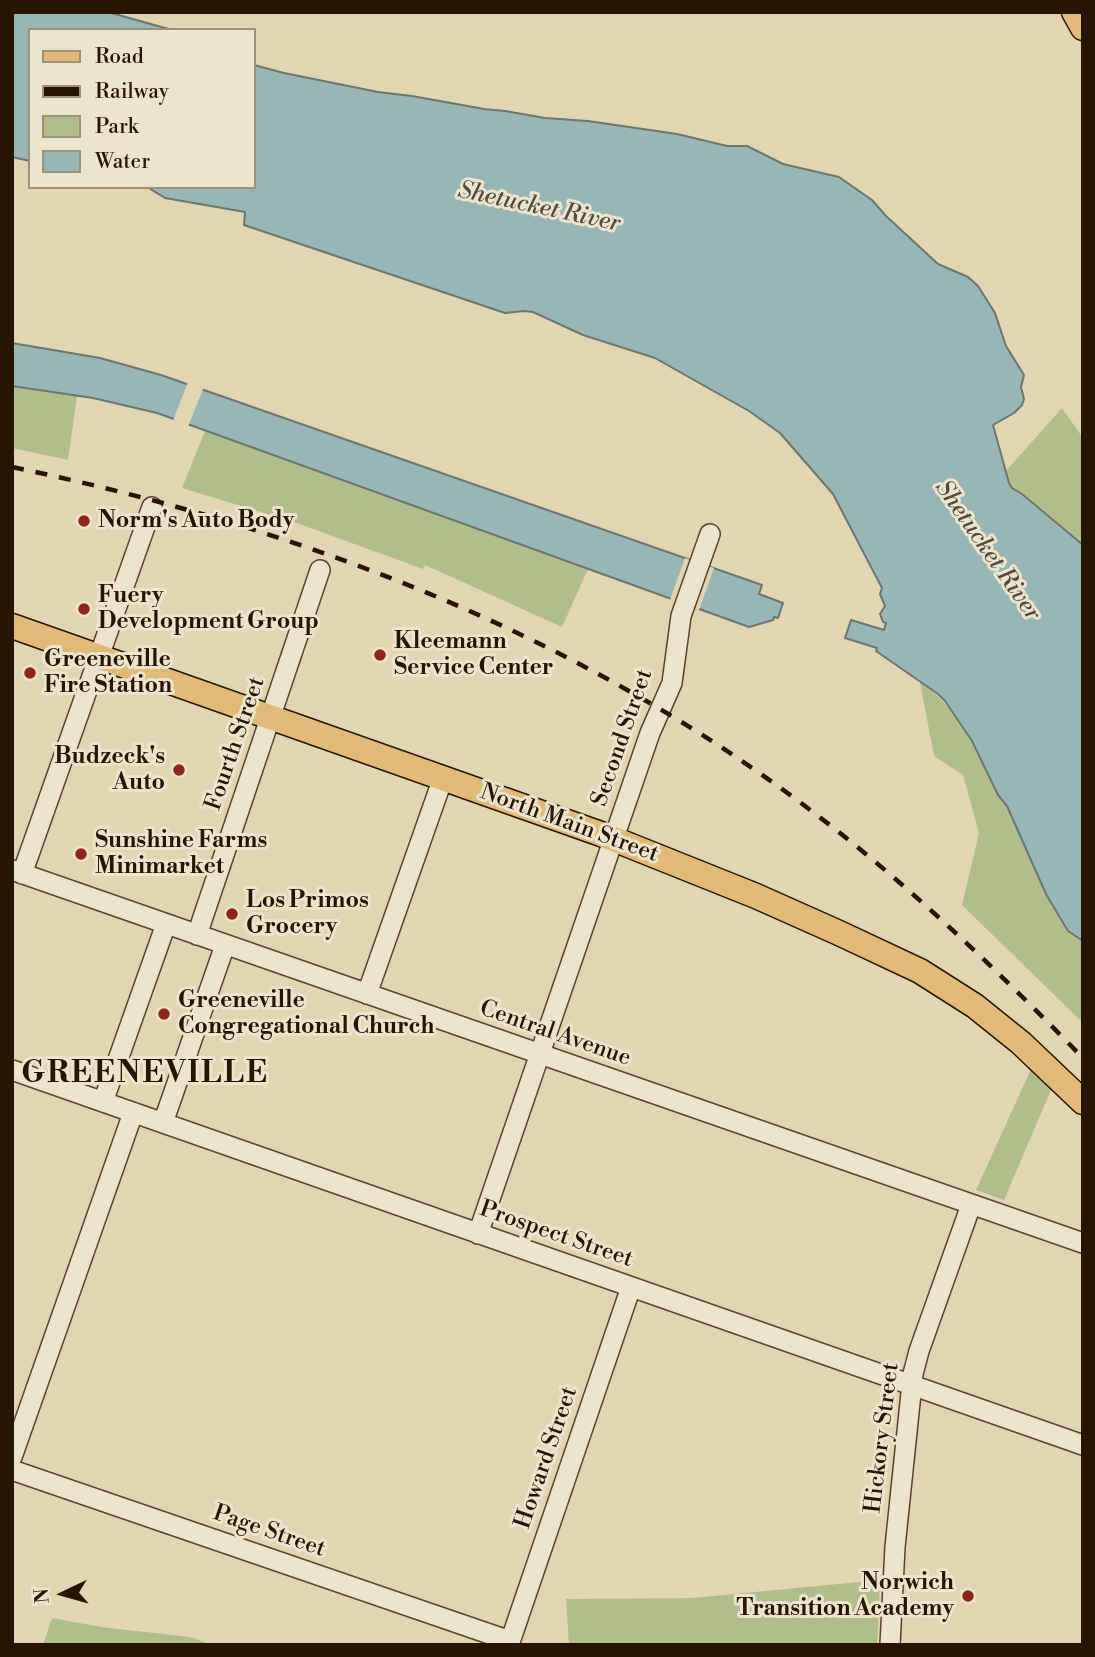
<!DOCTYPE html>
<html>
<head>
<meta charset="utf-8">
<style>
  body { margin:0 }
  #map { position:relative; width:1095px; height:1657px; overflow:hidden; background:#e2d5b1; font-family:"Libre Bodoni",serif }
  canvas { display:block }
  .frame { position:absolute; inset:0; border:14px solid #271503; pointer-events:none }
  .legend { position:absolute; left:28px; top:28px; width:228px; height:161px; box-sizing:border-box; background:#ece4cc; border:2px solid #9d917c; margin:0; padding:9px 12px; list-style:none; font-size:21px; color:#271503 }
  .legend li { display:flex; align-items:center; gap:14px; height:35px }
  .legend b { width:35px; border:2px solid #9d917c }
  .north { position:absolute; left:28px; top:1559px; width:70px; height:70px; -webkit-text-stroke:5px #ece4cc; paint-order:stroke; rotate:265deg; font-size:19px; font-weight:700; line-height:28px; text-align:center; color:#271503 }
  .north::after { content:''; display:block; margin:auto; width:24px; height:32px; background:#271503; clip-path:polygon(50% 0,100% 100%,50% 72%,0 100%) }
</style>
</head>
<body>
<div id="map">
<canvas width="1095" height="1657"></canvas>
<div class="frame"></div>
<ul class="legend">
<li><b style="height:9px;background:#e1ba78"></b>Road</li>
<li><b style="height:9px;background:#271503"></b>Railway</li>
<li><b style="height:19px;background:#b2bd8c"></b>Park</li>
<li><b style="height:19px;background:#99b6b6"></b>Water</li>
</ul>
<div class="north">N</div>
</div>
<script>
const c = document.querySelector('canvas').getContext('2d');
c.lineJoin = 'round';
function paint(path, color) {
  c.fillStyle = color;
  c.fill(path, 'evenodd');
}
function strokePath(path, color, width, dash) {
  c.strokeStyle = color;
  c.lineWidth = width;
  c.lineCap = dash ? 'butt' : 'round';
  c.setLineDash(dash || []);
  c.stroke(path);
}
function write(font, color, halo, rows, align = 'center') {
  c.font = font + ' "Libre Bodoni",serif';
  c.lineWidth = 6;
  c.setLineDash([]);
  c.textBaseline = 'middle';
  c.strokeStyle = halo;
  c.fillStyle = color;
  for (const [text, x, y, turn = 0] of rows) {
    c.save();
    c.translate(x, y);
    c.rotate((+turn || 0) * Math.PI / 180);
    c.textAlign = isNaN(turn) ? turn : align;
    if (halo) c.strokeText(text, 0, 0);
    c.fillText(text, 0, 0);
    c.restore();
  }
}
paint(new Path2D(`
  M12 386 77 396 68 460 12 448Z
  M1062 408 1083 438V545L1022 494 1012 488 1006 471Z
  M205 431 588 569 562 627 425 565 423 569 294 522 182 488Z
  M920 682C962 710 975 752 998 795L1007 806 1046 894 1068 931 1083 941V1023L962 905 979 833 963 775 934 756Z
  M1031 1069 1051 1090 1004 1200 976 1190Z
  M880 1580 877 1645H569L566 1599 692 1598Z
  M52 1618 101 1627 190 1637 213 1645H43Z`), '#b2bd8c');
const water = new Path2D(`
  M12 12H108L172 30H30V161L12 157Z
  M254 65 284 73 378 92 412 96 484 109 505 111 545 118 588 121 677 134 727 146H747L783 164 839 177 872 200 886 216 938 264 968 277 978 286 995 313 1006 346 1024 375 1021 387 1024 399 1022 405 1014 413 993 425 1009 483 1012 488 1022 494 1083 545V941L1068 931 1046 894 1007 806 998 795 972 741 945 701 938 694 876 651 877 648 845 638 851 620 884 630 886 623 883 622 880 614 885 606 880 594 882 588 833 494 780 433 749 411 655 358 583 335 533 312 524 311 505 313 244 225 245 212 165 198 147 187H254Z
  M12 343 100 358 161 375 762 585 759 594 783 603 778 618 774 617 773 620 749 627 157 413 93 398 12 386Z`);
paint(water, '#99b6b6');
strokePath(water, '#6b766e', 2);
paint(new Path2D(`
  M188 382 204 387 187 429 172 423Z
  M685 558 714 568 699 610 670 600Z`), '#e2d5b1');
const minor = new Path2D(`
  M12 870 1083 1243
  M22 874 152 507
  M197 935 320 570
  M367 994 443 778
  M12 1070 1083 1445
  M103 1102 166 924
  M163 1123 225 945
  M478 1234 650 733 672 683 681 616 710 534
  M12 1457 133 1113
  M12 1470 510 1641
  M509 1645 631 1287
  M890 1645 895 1547 913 1374 919 1351 971 1205`);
const major = new Path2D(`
  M1074 12 1083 28
  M12 626 601 834 756 896 839 933 920 971 975 1006 1021 1043 1083 1102`);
strokePath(minor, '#56452e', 22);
strokePath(major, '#271503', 27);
strokePath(minor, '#ece4cc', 19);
strokePath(major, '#e1ba78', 24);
strokePath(new Path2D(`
  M12 467C296 526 572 631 805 806 905 881 995 968 1083 1058`), '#271503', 4.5, [12, 12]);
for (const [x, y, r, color] of [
  [84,521,7,"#8f2418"],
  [84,609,7,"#8f2418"],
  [380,655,7,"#8f2418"],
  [30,673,7,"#8f2418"],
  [179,770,7,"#8f2418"],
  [81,854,7,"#8f2418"],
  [232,914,7,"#8f2418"],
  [164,1014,7,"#8f2418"],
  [968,1596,7,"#8f2418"]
]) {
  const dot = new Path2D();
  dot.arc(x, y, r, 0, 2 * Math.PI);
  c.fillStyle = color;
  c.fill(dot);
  strokePath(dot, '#ece4cc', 2.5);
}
write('bold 23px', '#271503', '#ece4cc', [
  ["Norm's Auto Body",98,521],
  ["Fuery",98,596],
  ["Development Group",98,622],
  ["Kleemann",394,642],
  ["Service Center",394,668],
  ["Greeneville",44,660],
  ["Fire Station",44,686],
  ["Budzeck's",165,757,"right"],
  ["Auto",165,783,"right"],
  ["Sunshine Farms",95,841],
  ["Minimarket",95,867],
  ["Los Primos",246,901],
  ["Grocery",246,927],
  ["Greeneville",178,1001],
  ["Congregational Church",178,1027],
  ["Norwich",954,1583,"right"],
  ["Transition Academy",954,1609,"right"]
], 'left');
write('23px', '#271503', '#ece4cc', [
  ["Second Street",623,738,-71],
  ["Fourth Street",236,744,-71],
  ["North Main Street",569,824,20],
  ["Central Avenue",555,1034,19],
  ["Prospect Street",556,1235,19],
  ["Hickory Street",883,1438,-83],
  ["Howard Street",547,1458,-71],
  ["Page Street",269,1532,19]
]);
write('italic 24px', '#4f4d42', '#ece4cc', [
  ["Shetucket River",539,208,12],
  ["Shetucket River",987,551,55]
]);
c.letterSpacing = '2px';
write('bold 30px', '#271503', '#ece4cc', [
  ["GREENEVILLE",145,1075]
]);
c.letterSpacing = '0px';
</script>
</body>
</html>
